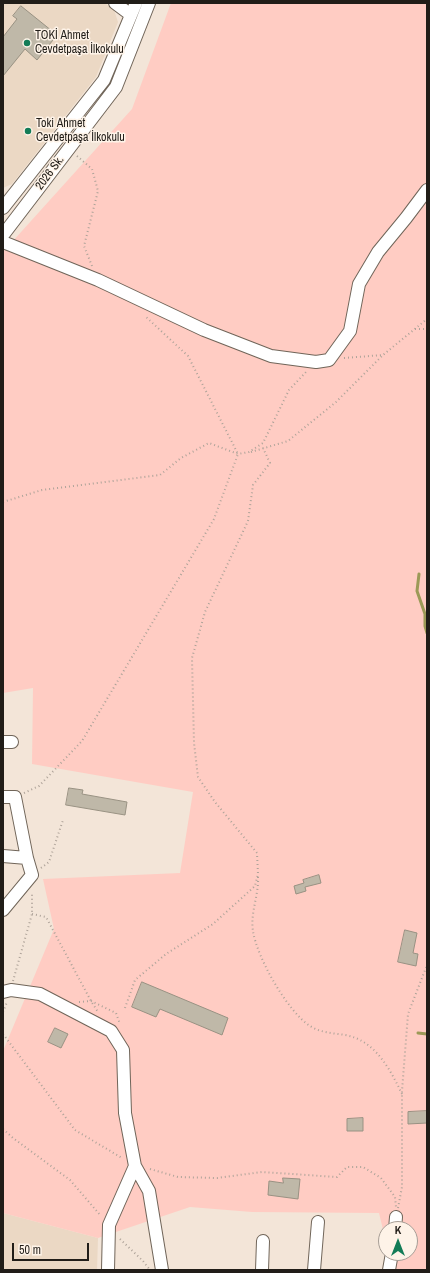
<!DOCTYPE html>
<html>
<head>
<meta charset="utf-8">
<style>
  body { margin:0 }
  #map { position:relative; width:430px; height:1273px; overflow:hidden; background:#f3e5d8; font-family:"Archivo Narrow",sans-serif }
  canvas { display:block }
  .frame { position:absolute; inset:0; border:4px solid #211d18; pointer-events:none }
  .north { position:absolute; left:378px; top:1221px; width:40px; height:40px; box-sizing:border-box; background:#fef3e8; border:1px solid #a69d95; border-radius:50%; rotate:0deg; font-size:11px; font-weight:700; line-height:16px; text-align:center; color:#211d18 }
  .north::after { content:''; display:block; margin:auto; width:14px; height:18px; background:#137c57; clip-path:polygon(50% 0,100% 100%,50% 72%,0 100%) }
  .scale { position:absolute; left:12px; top:1243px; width:77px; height:18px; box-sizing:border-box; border:2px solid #211d18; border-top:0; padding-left:5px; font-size:12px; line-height:14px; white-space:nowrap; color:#211d18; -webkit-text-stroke:3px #fef3e8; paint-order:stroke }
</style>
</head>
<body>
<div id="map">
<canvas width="430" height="1273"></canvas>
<div class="frame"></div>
<div class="north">K</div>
<div class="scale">50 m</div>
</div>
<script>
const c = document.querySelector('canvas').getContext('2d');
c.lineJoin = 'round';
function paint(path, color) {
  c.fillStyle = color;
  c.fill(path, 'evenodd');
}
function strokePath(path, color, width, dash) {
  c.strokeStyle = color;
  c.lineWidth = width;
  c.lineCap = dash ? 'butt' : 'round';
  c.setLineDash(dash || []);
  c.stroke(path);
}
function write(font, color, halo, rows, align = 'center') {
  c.font = font + ' "Archivo Narrow",sans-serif';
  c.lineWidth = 3;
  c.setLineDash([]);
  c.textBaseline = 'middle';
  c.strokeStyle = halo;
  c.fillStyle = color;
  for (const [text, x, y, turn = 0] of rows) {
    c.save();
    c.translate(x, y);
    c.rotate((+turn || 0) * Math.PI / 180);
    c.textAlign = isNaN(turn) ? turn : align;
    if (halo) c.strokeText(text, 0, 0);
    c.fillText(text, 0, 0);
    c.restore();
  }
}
paint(new Path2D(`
  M3 3H105L114 10 118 22 96 77 12 184 3 188Z
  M3 1213 98 1238 97 1270H3Z`), '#ebd8c4');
paint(new Path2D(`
  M171 3H427V1270H393L389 1253H410V1229H386V1242L379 1213 252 1212 190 1207 98 1238 3 1213V1051L54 929 43 879 180 873 193 792 32 764 33 688 3 693V252L132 109Z`), '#ffccc3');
strokePath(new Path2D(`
  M419 574 417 591 425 614V626L427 633
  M418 1033 427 1034`), '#9c9957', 3);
const building = new Path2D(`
  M21 6 57 35 37 60 25 49 3 76V37L17 19 13 16Z
  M69 788 83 790 82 794 127 802 125 815 66 805Z
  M319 875 321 883 305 887 306 891 296 894 294 886 304 883 303 880Z
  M405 930 417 933 413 953 418 954 416 966 398 962Z
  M142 982 228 1018 222 1035 160 1009 156 1017 132 1007Z
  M55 1028 68 1034 61 1048 48 1042Z
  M427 1111V1123L408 1124V1112Z
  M363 1118V1131H347V1119Z
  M283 1178 300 1179 298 1199 268 1195 269 1181 283 1183Z`);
paint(building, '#bfb8a8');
strokePath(building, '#999283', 1);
const minor = new Path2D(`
  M115 3 131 15
  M3 208 104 80 136 3
  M3 235 116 87 149 3
  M3 242 98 280 204 330 271 356 316 362 329 360 350 331 359 284 378 252 406 218 427 190
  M3 742H12
  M3 797H15L27 858 32 875 3 910
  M3 856 27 858
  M3 992 11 990 40 994 111 1031 123 1050 125 1113 135 1166 149 1191 162 1270
  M395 1229 396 1217
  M108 1270 109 1225 135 1166
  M262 1270 263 1241
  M314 1270 318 1222
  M389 1270 392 1253`);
strokePath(minor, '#706559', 14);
strokePath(new Path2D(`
  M77 156 92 169 98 191 84 246 92 266
  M415 329H427
  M344 358 383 355 427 319
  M251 452 288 441 336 402 383 355
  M3 502 42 490 160 475 181 458 209 443 238 454 249 452 263 443 289 390 306 372
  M24 793 39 786 82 741 214 519 238 454 188 356 145 316
  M41 868 49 862 63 820
  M258 877C259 895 250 913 253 931 257 958 288 1012 310 1026 321 1033 333 1033 345 1035 375 1040 390 1069 402 1094
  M32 914 46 917 91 1001 98 1012
  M13 981 32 914V892
  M79 1002 91 1001 116 1013 120 1024
  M125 1008 135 980 166 954 213 924 255 886 258 874 257 853 215 802 198 777 194 743 192 658 205 612 248 521 253 485 270 463 263 448
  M3 1012 7 1002
  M3 1034 75 1130 122 1158
  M3 1129 13 1138 70 1180 101 1216
  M150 1169 178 1177 217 1178 262 1172 337 1177 347 1167H363L381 1178 395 1197 396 1207
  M398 1208 402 1187V1091L408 1014 427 965
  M120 1239 143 1261 150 1270`), '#aea399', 2, [1, 3]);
strokePath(minor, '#fff', 12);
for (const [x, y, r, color] of [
  [27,43,4,"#137c57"],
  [28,131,4,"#137c57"]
]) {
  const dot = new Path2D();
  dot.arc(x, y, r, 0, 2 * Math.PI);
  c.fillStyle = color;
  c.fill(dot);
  strokePath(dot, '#fef3e8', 1.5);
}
write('12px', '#211d18', '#fef3e8', [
  ["TOKİ Ahmet",35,36],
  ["Cevdetpaşa İlkokulu",35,50],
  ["Toki Ahmet",36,124],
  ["Cevdetpaşa İlkokulu",36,138]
], 'left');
write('12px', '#211d18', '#fef3e8', [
  ["2026 Sk.",50,173,-53]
]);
</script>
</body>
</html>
